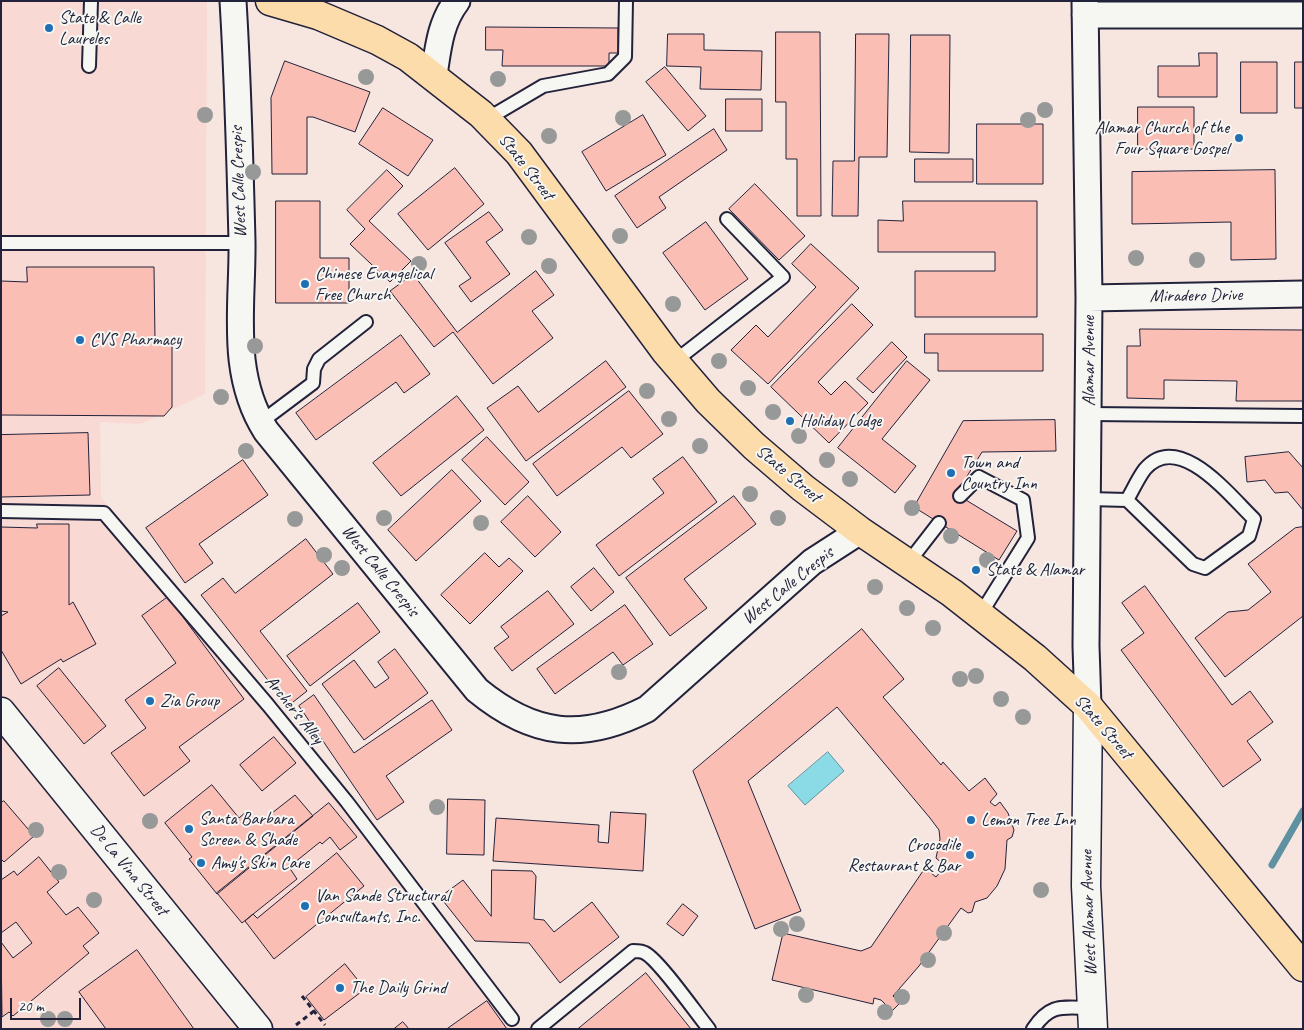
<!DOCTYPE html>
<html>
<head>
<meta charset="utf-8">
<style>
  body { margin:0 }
  #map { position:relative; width:1304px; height:1030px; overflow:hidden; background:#f7e5e0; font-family:Caveat,sans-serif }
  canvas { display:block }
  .frame { position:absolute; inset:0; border:2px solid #22223b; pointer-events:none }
  .scale { position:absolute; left:10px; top:998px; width:71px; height:22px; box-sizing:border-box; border:2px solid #22223b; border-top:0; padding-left:6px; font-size:15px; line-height:18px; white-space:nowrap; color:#22223b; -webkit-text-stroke:4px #f6f6f2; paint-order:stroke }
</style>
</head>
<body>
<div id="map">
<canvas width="1304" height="1030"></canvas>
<div class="frame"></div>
<div class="scale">20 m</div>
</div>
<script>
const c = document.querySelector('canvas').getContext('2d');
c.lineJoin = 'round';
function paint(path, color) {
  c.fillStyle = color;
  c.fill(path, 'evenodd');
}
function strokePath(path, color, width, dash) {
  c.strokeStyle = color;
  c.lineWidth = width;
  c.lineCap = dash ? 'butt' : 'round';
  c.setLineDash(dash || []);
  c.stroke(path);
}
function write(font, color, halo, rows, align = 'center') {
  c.font = font + ' Caveat,sans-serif';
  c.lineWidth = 4;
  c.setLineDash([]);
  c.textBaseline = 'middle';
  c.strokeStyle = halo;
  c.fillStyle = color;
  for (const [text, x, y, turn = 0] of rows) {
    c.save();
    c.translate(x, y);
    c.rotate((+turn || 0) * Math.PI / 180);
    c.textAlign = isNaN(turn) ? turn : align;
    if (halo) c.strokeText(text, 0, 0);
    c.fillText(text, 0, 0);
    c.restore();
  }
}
paint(new Path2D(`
  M1 1H207L205 394 141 424 100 422 101 497 512 1029H1Z`), '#f8d9d3');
const water = new Path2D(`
  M828 752 844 771 805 805 788 786Z`);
paint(water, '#8adbe5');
strokePath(water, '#6091a1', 1);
strokePath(new Path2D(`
  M1272 865 1303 811`), '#6091a1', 7);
const building = new Path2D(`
  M486 27 618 28V53H609V66H502L503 50H486Z
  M776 32H820L821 216H797V159H786V102H776Z
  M668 34H704V50L762 51 761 90 700 89 701 67 667 66Z
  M856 34H889L887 157H859L858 216H832L833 161H854Z
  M911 35H950L949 153 910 152Z
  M1199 53H1217V97H1158V66H1199Z
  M285 61 370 92 355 132 313 117H307V174H272L271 98Z
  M1241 62H1277V113H1241Z
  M1295 62H1303V108H1295Z
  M665 67 706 116 688 131 646 82Z
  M726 99H762V131H726Z
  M1138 107H1194V149H1138Z
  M383 108 433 140 408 176 359 144Z
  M643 115 666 155 606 191 582 152Z
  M977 124H1043V184H977Z
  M714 129 727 150 659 197 666 208 637 228 615 196Z
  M915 159H973V182H915Z
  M455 168 484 204 428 250 398 214Z
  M387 170 403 186 369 221 411 261 390 282 350 244 365 229 347 210Z
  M1275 170 1276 259 1231 260V222L1132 224V172Z
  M755 184 805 236 779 260 729 209Z
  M276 201H320V258H349V303H276Z
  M903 201H1037V317H915V271H995V252H878V220L903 221Z
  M489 212 503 230 486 242 510 274 471 302 459 286 471 278 445 243Z
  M706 222 748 279 705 310 663 253Z
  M811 244 859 288 768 384 731 350 756 325 768 337 816 287 792 264Z
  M27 267H154L155 341 172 342V407L164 416 1 415V281L27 282Z
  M536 271 554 295 532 311 553 338 493 384 453 332 434 347 390 291 413 274 457 332Z
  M852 304 873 325 818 382 831 395 845 381 868 403 829 443 771 387Z
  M1140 329 1303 330V401H1236L1237 381 1164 380V399L1127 398V346H1140Z
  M925 334H1043V371H938V353H925Z
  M401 335 430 374 404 393 396 382 316 440 296 413Z
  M892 342 907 357 873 393 857 379Z
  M606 361 626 387 526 461 487 408 518 386 538 412Z
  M907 361 930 380 882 439 916 466 895 493 838 448Z
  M629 391 663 434 631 458 622 447 557 496 533 464Z
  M457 396 484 430 401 496 373 463Z
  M1055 420 1056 451 982 452 956 494 1017 531 999 560 917 509 916 503 963 421Z
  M88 433 90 495 1 497V435Z
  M487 437 529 482 505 505 462 460Z
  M1289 452 1303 468V510L1288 492 1275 493 1265 480 1247 482 1245 457Z
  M683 457 717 502 619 576 596 545 664 493 653 479Z
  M243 460 268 495 199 544 213 563 185 583 146 528Z
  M452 470 481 501 416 561 388 530Z
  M528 496 561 532 535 557 501 522Z
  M734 496 756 524 684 579 707 608 670 636 626 578Z
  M37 524H69V605L73 602 96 644 63 662 61 659 21 684 1 650V616L8 612 1 611V527L37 528Z
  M1303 527V616L1225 677 1195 638 1228 612 1248 610 1271 592 1248 564 1295 528Z
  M306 539 333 574 260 631 307 691 288 706 201 595 223 578 235 593Z
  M485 553 499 567 509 558 523 571 470 624 441 595Z
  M594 568 614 592 591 611 571 587Z
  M1145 586 1232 705 1250 691 1273 722 1247 741 1261 760 1223 787 1121 650 1144 633 1122 603Z
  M548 591 574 624 512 671 494 648 509 637 501 627Z
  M168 597 244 699 179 747 190 761 144 796 111 753 146 728 125 700 176 663 142 616Z
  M358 603 380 632 310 686 287 656Z
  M625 605 653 644 623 665 613 652 555 694 537 669Z
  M862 629 904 679 883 697 941 765 943 762 969 791 985 778 997 794 990 802 995 806 1000 802 1008 813 1014 830 1012 837 1007 840 1005 869 997 886 987 898 975 902 972 912 968 913 961 908 919 966 893 996 900 1003 892 1011 881 1000 874 998 873 1004 772 980 783 933 861 951 871 947 925 868 936 877 945 866 936 858 940 839 939 830 930 818 837 707 748 781 801 911 755 929 693 771Z
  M395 649 428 693 364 740 322 684 354 660 375 688 389 678 378 662Z
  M59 668 106 726 84 744 37 686Z
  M314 695 354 753 432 700 452 730 386 776 404 802 377 820 299 706Z
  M274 737 296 763 262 791 240 765Z
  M212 785 239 818 247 811 258 824 295 795 313 816 217 894 189 859 192 857 165 823Z
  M448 799 485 800 484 855 447 854Z
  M4 801 34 836 4 862 1 859V803Z
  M329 803 357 837 340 850 330 837 322 844 320 842 289 867 297 879 242 923 217 893Z
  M611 812 646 814 643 871 493 861 496 818 599 825 598 842 608 843Z
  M337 853 364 886 274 959 245 921 253 914 257 918Z
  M39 857 59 882 47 892 66 915 78 907 99 933 83 946 89 953 13 1016 9 1012 2 1017 1 942 13 958 32 943 16 922 1 933V880L14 871 17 875Z
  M492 870 532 871 536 876 534 919 544 920 554 932 592 902 619 937 560 983 529 943 475 941 440 897 463 880 491 916Z
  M683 904 698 916 683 936 667 924Z
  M137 950 194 1029H106L79 992Z
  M345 964 365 989 324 1020 306 997Z
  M646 973 691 1029H578Z
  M487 1001 507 1029H447Z
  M403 1022 409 1029H394Z`);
paint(building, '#fabeb5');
strokePath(building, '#22223b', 1);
const service = new Path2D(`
  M89 66 91 1
  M487 119 543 86 608 74 625 57 626 1
  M1 243H242
  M675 361 783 277 727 219
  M1089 414 1303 416
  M261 422 313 383 314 369 319 359 366 322
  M960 496 979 477 1023 500 1028 538 980 615
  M1089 499 1127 500 1193 564 1205 568 1249 536 1254 519C1230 496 1179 430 1145 469 1138 478 1133 490 1127 500
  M1 511 104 513 268 705 347 802 512 1019
  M908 563 939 523
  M538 1029 633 951C637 951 642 951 645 953 659 960 696 1013 709 1029
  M1033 1029C1051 1002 1063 1008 1093 1008`);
const minor = new Path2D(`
  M233 1C238 81 240 161 242 241 243 306 229 373 266 431L477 690C533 736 582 742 647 709L812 562 860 531
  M1085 1 1089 298 1086 646 1088 706
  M1085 15H1303
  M434 75C438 49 440 23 457 1
  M1089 298 1303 294`);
const tertiary = new Path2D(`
  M1088 706 1086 886 1093 1029
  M1 712 258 1029`);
const primary = new Path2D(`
  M270 1 318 15 377 40 408 57 481 114 519 153 666 352 708 401 754 446 803 488 860 531 952 593 1035 658 1088 706 1303 967`);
strokePath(service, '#22223b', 16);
strokePath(minor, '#22223b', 29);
strokePath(tertiary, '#22223b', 31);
strokePath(primary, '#22223b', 31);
strokePath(new Path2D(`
  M302 996 325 1025
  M296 1025 314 1011`), '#22223b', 3, [5, 4]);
strokePath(service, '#f6f6f2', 12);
strokePath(minor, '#f6f6f2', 25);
strokePath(tertiary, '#f6f6f2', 28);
strokePath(primary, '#fddcac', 28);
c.fillStyle = '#969998';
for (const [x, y] of [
  [366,77],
  [498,79],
  [1045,110],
  [205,115],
  [623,118],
  [1028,120],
  [549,136],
  [253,172],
  [620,236],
  [529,237],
  [1136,258],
  [1197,260],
  [419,264],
  [549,266],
  [673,304],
  [255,346],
  [719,361],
  [748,388],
  [647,391],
  [221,397],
  [773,412],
  [669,419],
  [799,436],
  [700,446],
  [246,451],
  [827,460],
  [850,479],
  [750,494],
  [912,508],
  [384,518],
  [778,518],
  [295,519],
  [481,523],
  [951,536],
  [324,555],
  [987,560],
  [342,568],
  [875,587],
  [907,608],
  [933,628],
  [619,672],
  [976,676],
  [960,679],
  [1001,699],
  [1023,717],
  [437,807],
  [150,821],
  [36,830],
  [59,872],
  [1041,890],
  [94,900],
  [797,924],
  [781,929],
  [944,933],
  [928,960],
  [806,995],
  [902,997],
  [885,1012],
  [48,1019],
  [65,1019]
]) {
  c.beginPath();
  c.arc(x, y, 8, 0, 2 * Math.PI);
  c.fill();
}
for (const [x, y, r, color] of [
  [49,28,5,"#1f6fb2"],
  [1239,138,5,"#1f6fb2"],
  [305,284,5,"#1f6fb2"],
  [80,340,5,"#1f6fb2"],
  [790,421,5,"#1f6fb2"],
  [951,473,5,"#1f6fb2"],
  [976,570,5,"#1f6fb2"],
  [150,701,5,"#1f6fb2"],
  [971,820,5,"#1f6fb2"],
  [189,829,5,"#1f6fb2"],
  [970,855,5,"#1f6fb2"],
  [201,863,5,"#1f6fb2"],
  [305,906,5,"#1f6fb2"],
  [340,988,5,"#1f6fb2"]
]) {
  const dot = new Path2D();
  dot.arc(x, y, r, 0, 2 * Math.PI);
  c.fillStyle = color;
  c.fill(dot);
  strokePath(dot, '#f6f6f2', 2);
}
write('18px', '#22223b', '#f6f6f2', [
  ["State & Calle",59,18],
  ["Laureles",59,39],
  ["Alamar Church of the",1229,128,"right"],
  ["Four Square Gospel",1229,149,"right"],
  ["Chinese Evangelical",315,274],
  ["Free Church",315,295],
  ["CVS Pharmacy",90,340],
  ["Holiday Lodge",800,421],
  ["Town and",961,463],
  ["Country Inn",961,484],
  ["State & Alamar",986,570],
  ["Zia Group",160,701],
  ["Santa Barbara",199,819],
  ["Screen & Shade",199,840],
  ["Lemon Tree Inn",981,820],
  ["Crocodile",960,845,"right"],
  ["Restaurant & Bar",960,866,"right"],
  ["Amy's Skin Care",211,863],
  ["Van Sande Structural",315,896],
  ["Consultants, Inc.",315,917],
  ["The Daily Grind",350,988]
], 'left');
write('18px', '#22223b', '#f6f6f2', [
  ["State Street",526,167,52],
  ["West Calle Crespis",239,182,-92],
  ["Miradero Drive",1196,296,-1],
  ["Alamar Avenue",1089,361,-90],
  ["State Street",788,474,40],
  ["West Calle Crespis",380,571,51],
  ["West Calle Crespis",788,586,-39],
  ["Archer's Alley",294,710,51],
  ["State Street",1103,727,49],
  ["De La Vina Street",129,870,51],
  ["West Alamar Avenue",1089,913,-92]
]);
</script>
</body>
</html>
